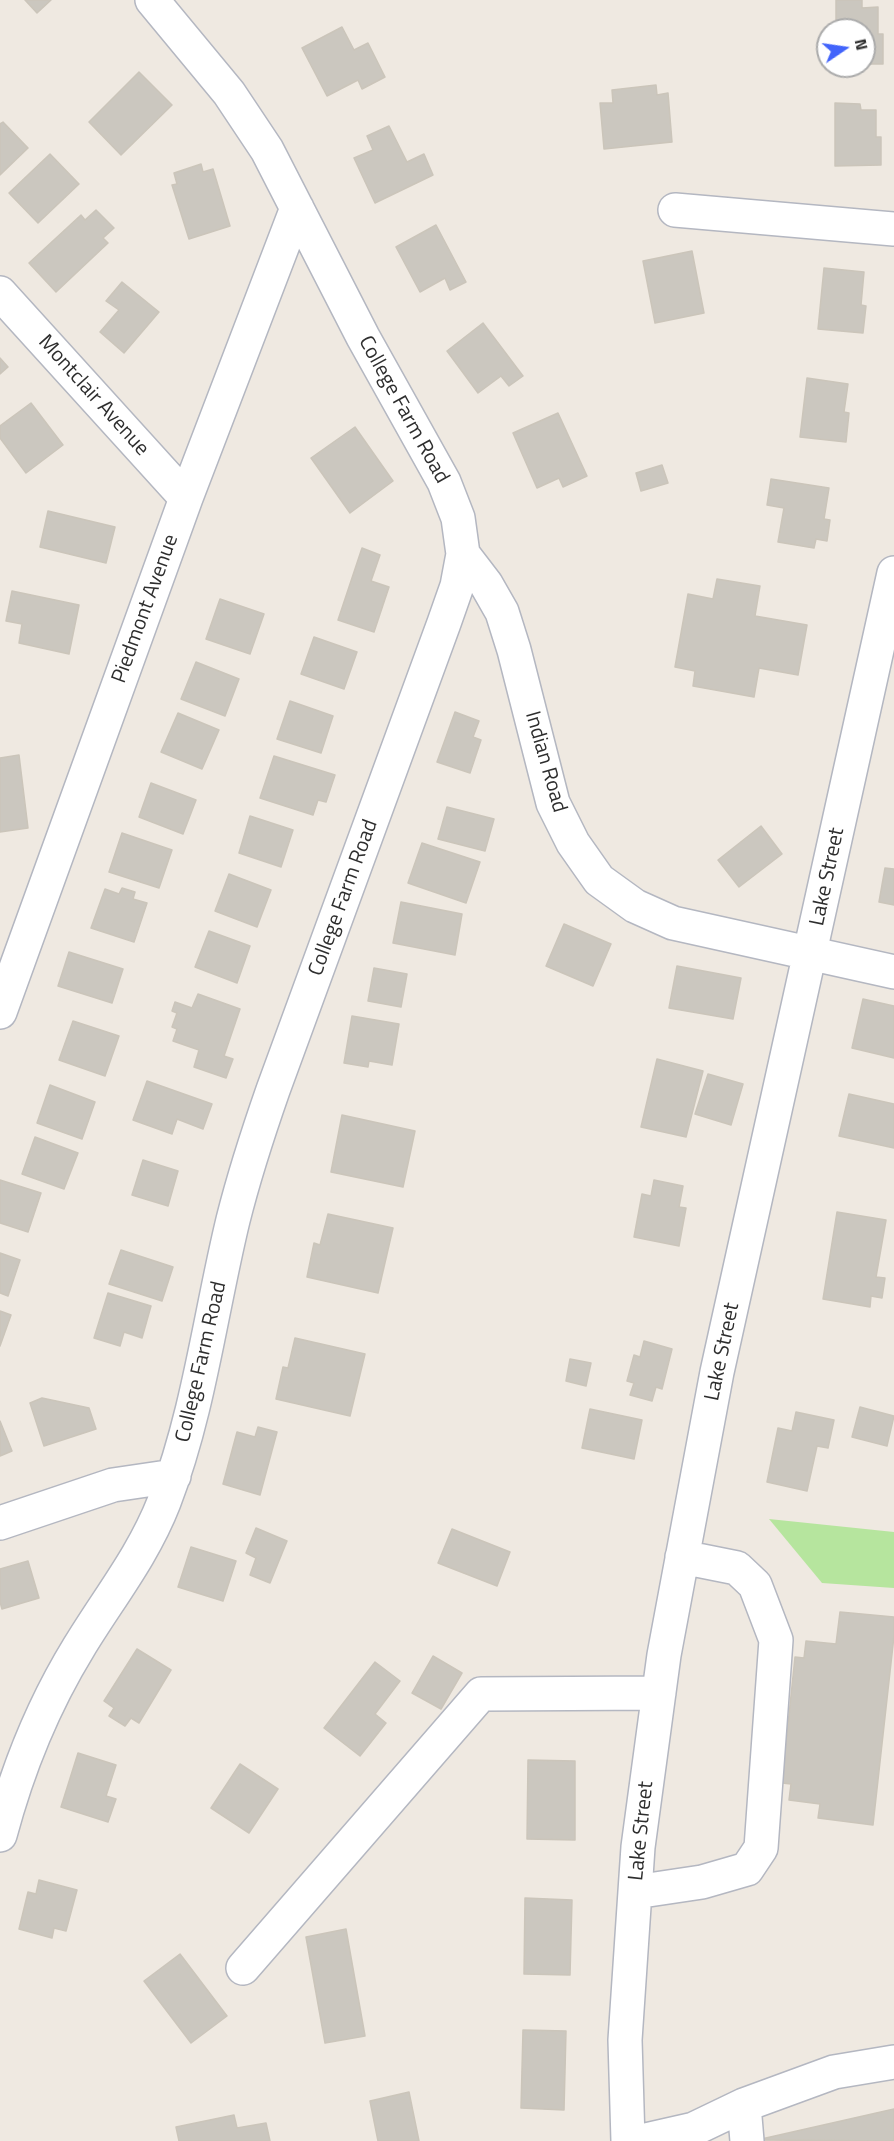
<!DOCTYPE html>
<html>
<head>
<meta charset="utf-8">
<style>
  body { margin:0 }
  #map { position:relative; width:894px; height:2141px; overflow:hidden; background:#efe9e1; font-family:"Titillium Web",sans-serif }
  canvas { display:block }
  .north { position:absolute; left:816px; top:18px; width:60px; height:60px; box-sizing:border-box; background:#fff; border:2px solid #ababab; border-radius:50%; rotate:77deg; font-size:16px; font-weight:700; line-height:24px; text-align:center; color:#2e2e2e }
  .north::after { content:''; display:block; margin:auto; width:21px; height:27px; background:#4264fb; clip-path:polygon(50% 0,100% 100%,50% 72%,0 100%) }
</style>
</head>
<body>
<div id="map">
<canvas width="894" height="2141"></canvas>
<div class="north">N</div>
</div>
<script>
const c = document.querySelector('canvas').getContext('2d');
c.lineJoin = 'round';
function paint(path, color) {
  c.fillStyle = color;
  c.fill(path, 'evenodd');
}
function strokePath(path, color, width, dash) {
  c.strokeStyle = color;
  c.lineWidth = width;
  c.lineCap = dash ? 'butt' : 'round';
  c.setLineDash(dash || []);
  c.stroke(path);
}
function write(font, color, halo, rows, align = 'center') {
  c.font = font + ' "Titillium Web",sans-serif';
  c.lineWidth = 4.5;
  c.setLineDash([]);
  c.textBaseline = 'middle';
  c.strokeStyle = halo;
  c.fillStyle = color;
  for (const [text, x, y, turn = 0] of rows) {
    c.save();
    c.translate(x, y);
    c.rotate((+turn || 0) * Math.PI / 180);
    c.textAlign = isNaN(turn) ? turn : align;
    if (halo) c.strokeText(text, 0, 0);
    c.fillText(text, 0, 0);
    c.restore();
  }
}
paint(new Path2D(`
  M769 1519 894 1532V1588L822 1583Z`), '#b6e59e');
const building = new Path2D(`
  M25 0H51L37 13Z
  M836 0H862V8L878 7V34H883V64H864V30H836Z
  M342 27 354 50 368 43 385 77 362 89 358 80 327 96 302 48Z
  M139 72 172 105 121 155 89 122Z
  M656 85 657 95 668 93 672 142 604 149 600 103H613L612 90Z
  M835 103 860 104 861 110H876V137H881V165L835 166Z
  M3 122 28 148 0 175V124Z
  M389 126 407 162 424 154 433 175 375 203 354 158 373 150 367 136Z
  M50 154 79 184 38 223 9 193Z
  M201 164 203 172 213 169 230 226 189 239 172 185 177 184 174 173Z
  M96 210 114 228 103 238 108 243 56 292 29 263 81 215 85 220Z
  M436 225 466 282 450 290 445 278 420 292 396 247Z
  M692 251 704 313 655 323 643 261Z
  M824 268 864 272 861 305 866 306 863 333 818 329Z
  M122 282 159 312 124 353 100 332 119 310 106 301Z
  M483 323 523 376 509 386 501 376 478 393 447 351Z
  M0 358 8 367 0 374Z
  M807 378 848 384 844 412 849 413 846 442 800 437Z
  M31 403 63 445 26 473 0 438V426Z
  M558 413 587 476 563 487 559 478 537 488 513 433Z
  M355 427 393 481 350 513 311 458Z
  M662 465 668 483 641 491 636 473Z
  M771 479 829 488 824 519 830 520 827 541 816 539 814 548 778 542 784 508 767 505Z
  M48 511 115 527 106 563 40 547Z
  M362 548 380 555 371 581 389 587 374 632 338 620Z
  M717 579 760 586 755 616 807 625 798 675 759 668 754 697 693 686 695 671 675 667 688 594 713 599Z
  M12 591 79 605 69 654 19 643 22 624 6 621Z
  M220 599 264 614 250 654 206 639Z
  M314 637 357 652 344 689 301 674Z
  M196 662 239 679 225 716 181 699Z
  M290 701 333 716 321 753 277 739Z
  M455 712 479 721 473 737 481 740 470 773 437 762Z
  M178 713 219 730 202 769 161 752Z
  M19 755 28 828 0 832V758Z
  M274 756 335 775 326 802 318 800 313 815 260 798Z
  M151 783 196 800 183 834 139 817Z
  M447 807 494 819 485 851 438 839Z
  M250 816 293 830 281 867 239 853Z
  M761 826 782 854 739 887 718 860Z
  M122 833 172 850 159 888 109 872Z
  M422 843 480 862 466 903 408 883Z
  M885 868 894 869V905L879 902Z
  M229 874 271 890 257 927 215 911Z
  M122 888 135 892 133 899 147 903 134 942 91 928 105 889 119 894Z
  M401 902 462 914 455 955 393 943Z
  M564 924 611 944 593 986 546 966Z
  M209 931 250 946 237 983 195 967Z
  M69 952 123 969 112 1003 58 986Z
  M677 966 741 978 733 1019 669 1008Z
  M374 968 407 974 401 1007 368 1001Z
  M198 994 240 1009 224 1056 233 1059 226 1078 194 1067 199 1050 173 1041 177 1029 172 1027 177 1013 172 1011 175 1002 192 1008Z
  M863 999 894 1006V1058L852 1048Z
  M352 1016 399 1024 392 1065 369 1061 368 1067 344 1063Z
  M73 1021 119 1036 105 1076 59 1060Z
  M657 1059 703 1071 686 1137 641 1127Z
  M708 1074 743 1084 731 1125 695 1114Z
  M147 1081 212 1104 203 1129 177 1119 172 1134 133 1120Z
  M50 1085 95 1102 82 1139 37 1123Z
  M849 1094 894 1104V1148L839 1136Z
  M342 1115 415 1131 403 1187 331 1172Z
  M35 1137 78 1153 64 1189 22 1174Z
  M143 1160 178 1171 168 1206 132 1195Z
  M0 1180 41 1193 28 1232 0 1223Z
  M654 1180 683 1186 679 1207 686 1208 679 1246 634 1237 642 1194 651 1196Z
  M837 1212 886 1220 876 1277 885 1278 882 1298 871 1296 870 1307 823 1299Z
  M328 1214 393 1228 378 1293 307 1277 314 1243 320 1245Z
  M121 1250 173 1267 162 1301 109 1284Z
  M0 1253 20 1260 8 1296 0 1293Z
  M108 1293 151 1306 142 1338 124 1332 120 1346 94 1338Z
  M0 1311 11 1315 0 1346Z
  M295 1338 365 1354 350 1416 276 1399 283 1367 288 1368Z
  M644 1341 672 1349 662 1389 656 1387 652 1401 630 1395 634 1383 627 1381 634 1355 640 1357Z
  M570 1359 591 1363 586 1386 566 1381Z
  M42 1398 89 1408 96 1429 44 1446 30 1403Z
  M860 1407 894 1416 887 1446 852 1437Z
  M590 1409 642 1420 634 1459 582 1448Z
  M796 1412 834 1420 828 1448 817 1446 807 1491 767 1482 778 1428 792 1431Z
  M0 1421 12 1451 0 1456Z
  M258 1427 277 1432 260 1495 223 1484 237 1432 255 1437Z
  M256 1528 287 1541 270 1583 250 1575 256 1558 246 1553Z
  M452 1529 510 1552 497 1586 438 1563Z
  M191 1547 236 1561 223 1601 178 1587Z
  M28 1561 39 1598 2 1609 0 1602V1569Z
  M840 1612 894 1617V1636L873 1825 818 1818 820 1804 789 1800 791 1784 782 1783 795 1657 804 1658 806 1641 836 1644Z
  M137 1649 171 1670 139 1723 131 1718 125 1726 109 1716 114 1708 104 1701Z
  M433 1656 462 1673 441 1709 412 1693Z
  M375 1662 400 1681 375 1714 386 1723 360 1756 324 1728Z
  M78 1753 116 1765 106 1796 116 1799 108 1822 61 1807Z
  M528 1760 575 1761V1840L527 1839Z
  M240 1764 278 1789 249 1833 211 1808Z
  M39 1880 77 1890 66 1931 54 1928 52 1938 19 1929 28 1892 36 1894Z
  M525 1898 572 1900 570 1975 524 1974Z
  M346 1929 365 2036 325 2043 306 1937Z
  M180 1954 227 2016 191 2043 144 1981Z
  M523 2030 566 2031 564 2110 521 2108Z
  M409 2092 419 2141H378L370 2101Z
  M894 2109V2141L757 2140Z
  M234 2115 237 2128 266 2123 270 2141H179L176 2127Z`);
paint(building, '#cbc7bf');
strokePath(building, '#cbc5ba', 1.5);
const minor = new Path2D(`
  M675 210 894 229
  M0 293 186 498
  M463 554 486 584 502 612 514 650 553 803 573 843 599 880 635 906 673 923 894 972
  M0 1012 186 498 297 208
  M0 1523 113 1485 174 1476
  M0 1835C17 1771 44 1704 79 1647 108 1599 143 1556 164 1502 199 1411 210 1315 233 1220 244 1176 258 1133 273 1090L444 623 457 586 463 554 458 518 444 482 363 337 267 150 229 93 152 0
  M635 1892 702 1882 747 1869 761 1848 776 1640 755 1585 737 1568 682 1557
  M243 1968 481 1694 659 1693
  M744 2105 747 2141
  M628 2141 625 2040 638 1847 664 1655 717 1372 894 573
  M641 2141 694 2129 744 2105 834 2072 894 2062`);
strokePath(minor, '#b4b7c1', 36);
strokePath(minor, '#fff', 33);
write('21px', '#2e2e2e', '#fff', [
  ["Montclair Avenue",93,396,48],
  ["College Farm Road",403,410,61],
  ["Piedmont Avenue",146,609,-70],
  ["Indian Road",545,762,74],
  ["Lake Street",828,877,-78],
  ["College Farm Road",344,898,-70],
  ["Lake Street",723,1352,-78],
  ["College Farm Road",202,1362,-77],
  ["Lake Street",642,1831,-84]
]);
</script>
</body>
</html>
